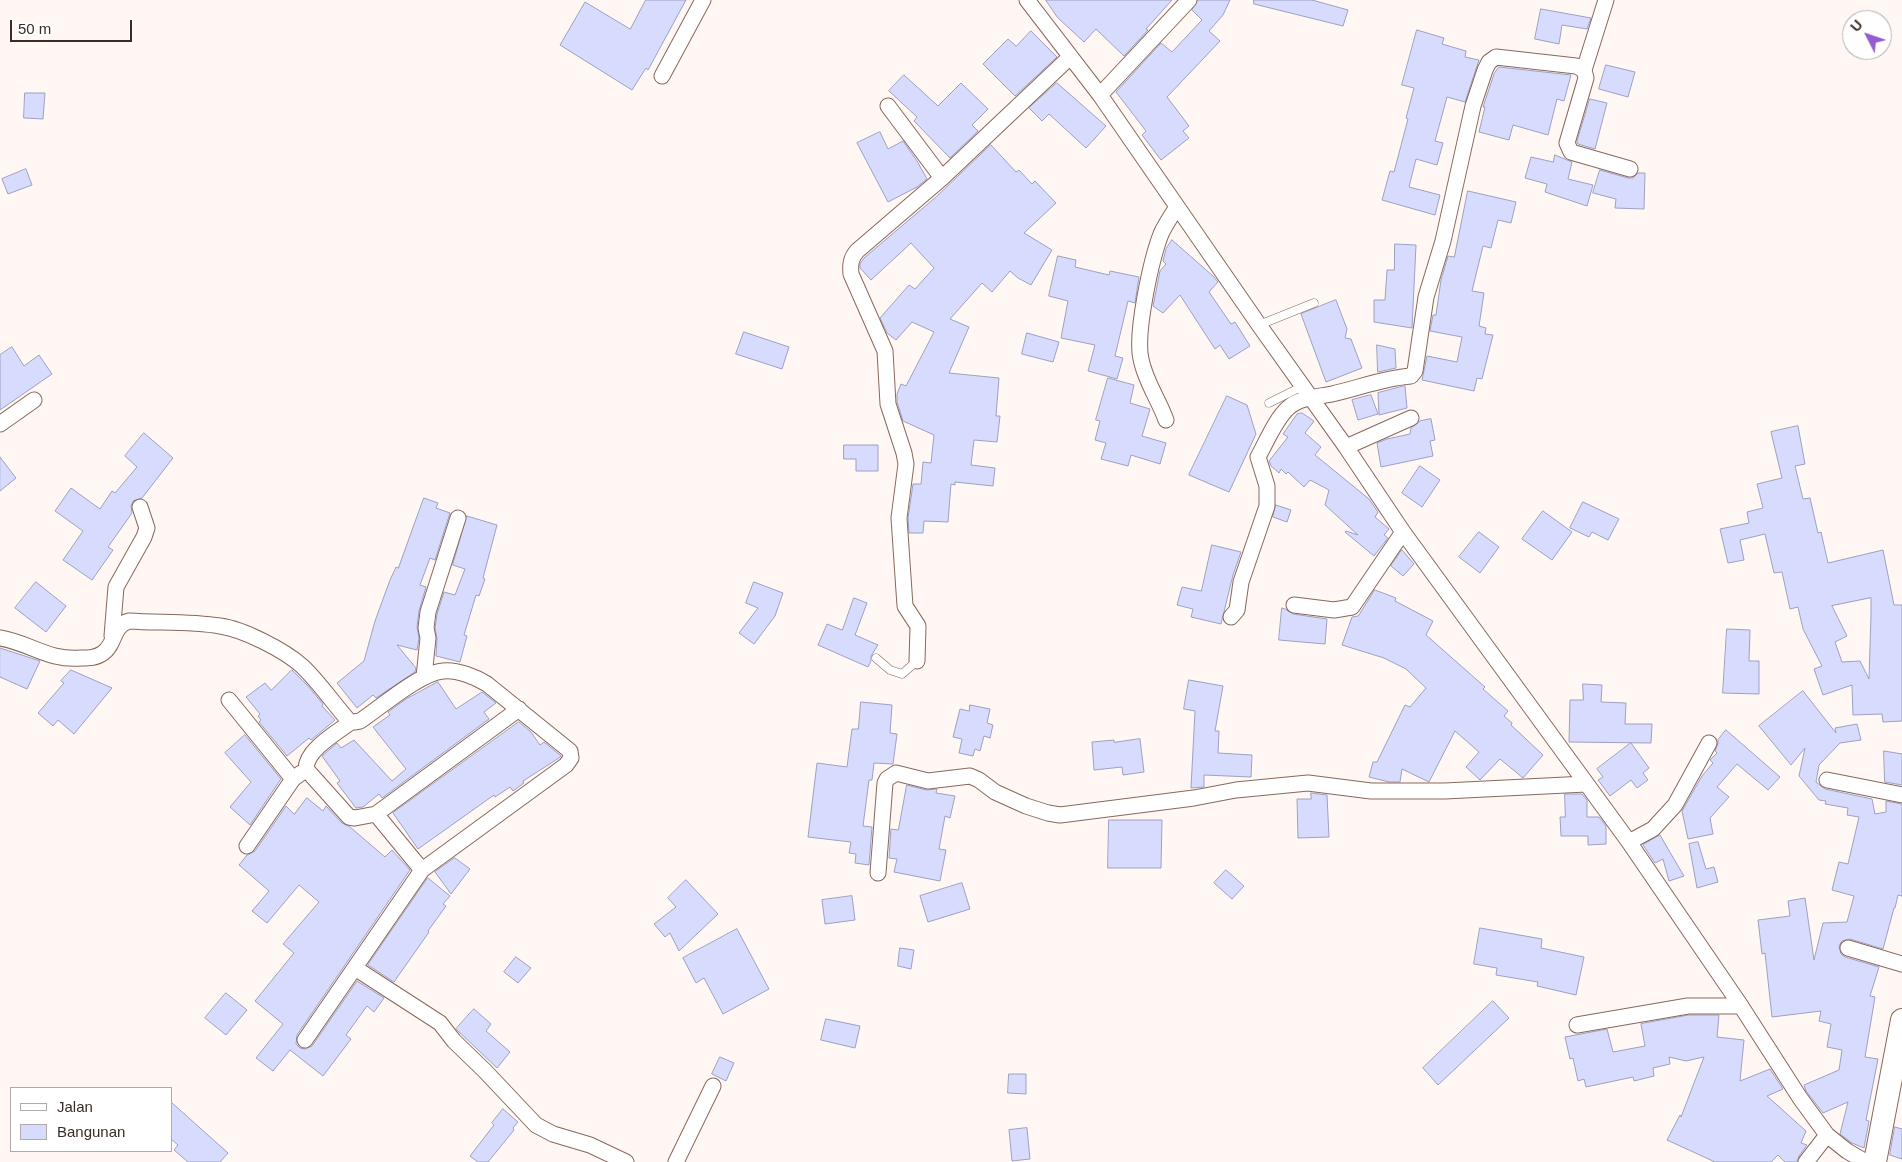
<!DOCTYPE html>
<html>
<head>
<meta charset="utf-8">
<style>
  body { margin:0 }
  #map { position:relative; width:1902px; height:1162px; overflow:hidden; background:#fff7f4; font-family:Arial,sans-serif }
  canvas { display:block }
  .legend { position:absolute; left:10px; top:1087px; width:162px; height:65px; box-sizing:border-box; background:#fff; border:1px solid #b0aba8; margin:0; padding:6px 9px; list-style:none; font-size:15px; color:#3a2c26 }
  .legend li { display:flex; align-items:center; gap:10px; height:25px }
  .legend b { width:25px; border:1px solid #b0aba8 }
  .north { position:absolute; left:1842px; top:10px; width:50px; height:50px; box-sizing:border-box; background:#fff; border:1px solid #b0aba8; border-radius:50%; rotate:311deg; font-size:14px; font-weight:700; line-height:20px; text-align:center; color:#3a2c26 }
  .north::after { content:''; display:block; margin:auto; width:18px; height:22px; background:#965ad1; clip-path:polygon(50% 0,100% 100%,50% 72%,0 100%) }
  .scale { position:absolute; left:10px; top:20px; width:122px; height:22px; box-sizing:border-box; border:2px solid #3a2c26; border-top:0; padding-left:6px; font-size:15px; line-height:18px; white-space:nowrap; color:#3a2c26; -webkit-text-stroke:4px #fff; paint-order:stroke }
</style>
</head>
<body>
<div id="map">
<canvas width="1902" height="1162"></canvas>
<ul class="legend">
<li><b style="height:6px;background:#fff"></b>Jalan</li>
<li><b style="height:14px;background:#d7dbfd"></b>Bangunan</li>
</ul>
<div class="north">U</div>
<div class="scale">50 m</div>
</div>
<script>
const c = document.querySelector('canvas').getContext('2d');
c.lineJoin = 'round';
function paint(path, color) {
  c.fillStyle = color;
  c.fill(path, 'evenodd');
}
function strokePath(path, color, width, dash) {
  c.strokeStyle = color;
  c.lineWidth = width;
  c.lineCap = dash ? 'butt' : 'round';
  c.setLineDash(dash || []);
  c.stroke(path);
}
const building = new Path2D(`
  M646 0H686L648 70 646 68 632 90 560 45 585 2 630 29Z
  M1046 0H1172L1146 29 1148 30 1124 56 1096 29 1084 42 1058 18Z
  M1198 0H1230L1223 15 1209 31 1220 41 1167 97 1189 126 1183 131 1189 138 1161 160 1142 135 1146 131 1116 92 1161 43 1172 52 1202 20 1192 10Z
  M1254 0H1312L1348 10 1343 26 1254 4Z
  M1541 9 1591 18 1587 29 1562 25 1559 44 1535 39Z
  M1417 30 1444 38 1442 44 1466 51 1465 57 1479 60 1465 102 1447 97 1435 141 1443 143 1437 165 1416 159 1409 187 1440 195 1435 215 1382 200 1390 171 1394 172 1408 119 1406 118 1414 88 1402 85Z
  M1031 31 1057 57 1015 96 983 64 1008 39 1016 46Z
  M1606 65 1635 72 1628 97 1599 89Z
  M1499 67 1571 75 1564 101 1557 99 1548 135 1513 125 1509 140 1479 132 1485 107H1483L1494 74Z
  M904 75 938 106 961 83 988 109 972 125 978 131 950 158 914 121 917 117 889 91Z
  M1057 83 1106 126 1086 148 1049 114 1042 121 1029 108Z
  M25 93H45L43 119 24 118Z
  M1590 99 1607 103 1595 149 1578 144 1577 142Z
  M880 132 888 149 903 141 917 161 927 179 917 187 888 202 857 143Z
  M991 145 1016 172 1019 170 1032 184 1035 181 1056 203 1024 233 1052 250 1031 285 1018 278 1010 271 992 292 982 283 950 319 969 327 949 373 999 378 996 416H1000L997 442 974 440 971 465 995 468 993 486 955 482V485L951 484 948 522 924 521 923 533H909L908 518 913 484H921L923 462 931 463 934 435 903 421 897 402V394L901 384 906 386 934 332 912 322 896 340 887 333 880 318 909 285 915 289 934 268 911 243 871 280 860 268V264L864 258 936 197Z
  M1555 155 1572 162 1568 179 1593 185 1587 206 1545 192 1547 184 1525 178 1531 157 1553 162Z
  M26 169 32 185 8 194 2 179Z
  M1600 170 1628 178H1633L1638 173H1645L1644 209 1615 208 1616 199 1593 193Z
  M1468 191 1516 202 1511 223 1498 220 1491 248 1483 246 1472 291 1484 293 1479 326 1486 328 1485 334 1493 335 1482 379 1477 378 1474 391 1422 380 1427 356 1457 362 1462 337 1430 331 1433 315H1436L1441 280 1448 256 1454 257Z
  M1172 240 1213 276 1218 282 1209 292 1231 324 1235 322 1250 346 1229 359 1220 345 1215 349 1180 295 1163 313 1153 306 1160 271 1166 264 1163 261 1166 249Z
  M1395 244 1416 245 1412 328 1374 322V300H1385L1387 270H1394Z
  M1058 256 1076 260 1075 267 1109 275 1110 271 1139 277 1135 303 1128 301 1115 356 1123 358 1117 379 1088 371 1095 345 1061 338 1068 301 1049 296Z
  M1336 300 1347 329 1345 338 1351 339 1362 368 1326 382 1301 314Z
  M744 332 789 347 782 369 736 354Z
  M1027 333 1059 342 1053 362 1022 354Z
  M1377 345 1395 349 1396 368 1378 372Z
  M12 347 24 366 39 355 52 374 0 410V355Z
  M1108 378 1134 385 1130 403 1150 409 1142 436 1166 443 1160 464 1131 455 1128 466 1101 459 1106 443 1095 440 1100 421 1096 420Z
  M1405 386 1407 408 1379 415 1378 393Z
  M1371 395 1378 414 1358 420 1352 400Z
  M1227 396 1247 405 1256 434 1229 492 1189 475Z
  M1302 413 1314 421 1305 433 1321 447 1315 455 1369 499 1378 512 1375 517 1389 529 1384 535 1388 538 1374 556 1345 532 1346 531 1358 535 1325 505 1329 490 1310 480 1304 487 1288 472 1286 474 1281 469 1279 473 1271 466 1269 461 1288 437 1283 434 1297 414Z
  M1431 419 1435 440 1430 441 1433 456 1381 467 1377 443 1387 439 1410 434 1411 428 1420 421Z
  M1798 426 1805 464 1795 466 1803 499 1810 498 1818 533 1821 532 1828 563 1883 550 1894 605H1902V721L1883 722 1882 714 1853 715 1852 685 1823 695 1814 669 1822 666 1803 629 1798 607 1790 609 1782 572 1774 573 1765 534 1740 540 1744 560 1728 563 1720 529 1749 523 1747 512 1763 508 1757 484 1782 478 1771 432ZM1871 598V614L1869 679 1860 661 1842 662 1835 642 1847 636 1832 606Z
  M144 433 173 458 142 498 133 501 131 506 132 513 108 547 113 550 92 580 63 560 83 531 55 511 71 488 100 509 112 491 115 493 137 467 125 456Z
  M844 445H878V471H856V459H844Z
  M0 457 16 478 0 491Z
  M1420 466 1440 480 1422 507 1402 493Z
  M424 498 438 503 436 508 450 513 435 560 430 558 420 585 426 587 419 611 417 627 419 638 417 650 397 645 416 668 415 672 376 698 373 695 357 708 337 683 364 661 375 621 390 580 396 567 398 568Z
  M1583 502 1619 519 1608 540 1592 532 1589 537 1570 528Z
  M1276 505 1291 510 1287 522 1273 517Z
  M1543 511 1572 532 1552 560 1522 539Z
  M467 516 497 525 483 578 485 579 479 596 476 595 464 635 467 636 460 662 436 656 437 639 435 628 437 614 444 592 455 595 465 569 453 565Z
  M1479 532 1499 547 1480 573 1459 557Z
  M1212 545 1241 552 1233 575 1221 624 1191 617 1193 609 1177 605 1182 587 1201 591Z
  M1402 550 1414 564 1403 576 1391 566Z
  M36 582 66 606 46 632 15 608Z
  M754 582 783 593 775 616 754 644 739 633 758 608 746 603Z
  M1375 590 1396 598 1395 601 1433 621 1426 635 1485 687 1483 689 1508 711 1504 716 1512 723 1511 725 1543 755 1523 778 1500 759 1480 780 1466 767 1479 752 1455 731 1429 782 1402 769 1400 782H1389L1369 777 1373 762H1377L1405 705 1410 707 1426 688 1406 669 1384 658 1342 645 1352 617 1358 616Z
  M854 598 867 603 855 635 878 645 871 656V661L868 667 818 645 827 624 842 630Z
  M1282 608 1285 609 1293 614 1327 619 1325 644 1279 640Z
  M1727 629 1750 630 1749 661H1759V694L1723 693Z
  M0 648 40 661 27 689 0 677Z
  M71 670 112 688 74 734 58 720 53 726 38 713 64 683 61 681Z
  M292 670 307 685 323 704 322 706 335 720 311 740 309 738 287 756 259 722 261 720 258 716 260 714 246 697 265 683 271 690Z
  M1189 680 1223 686 1215 731H1219L1218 753 1252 755 1251 777 1204 775V787L1191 788 1195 711 1184 709Z
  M438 682 456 709 482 692 496 703 484 712 489 719 382 798 379 794 363 807 356 808 337 783 340 781 322 756 337 743 341 748 354 740 392 781 406 769 373 727 390 715 388 712 406 699Z
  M1583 684 1602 685 1601 702 1626 703 1625 724H1652L1651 743 1569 742 1570 700H1583Z
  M1803 691 1836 733 1835 728 1857 724 1861 740 1840 743 1819 765 1816 782 1825 789 1872 799 1875 814 1886 812V801L1902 804V896L1898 895 1895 908H1894L1883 949 1850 939 1842 941 1839 946 1841 954 1845 957 1879 967 1870 996 1875 997 1865 1057 1878 1059 1866 1120 1869 1121 1864 1148 1852 1143 1840 1134 1848 1102 1823 1113 1806 1091 1804 1085 1839 1070 1842 1050 1827 1047 1831 1024 1819 1021 1821 1011 1772 1017 1765 953 1762 954 1758 920 1790 916 1788 901 1805 898 1814 960 1823 923 1847 922 1854 896 1832 890 1839 862 1848 864 1859 817 1847 815 1848 808 1825 804 1826 801 1819 800 1799 776 1805 748 1791 765 1759 726Z
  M861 702 892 705 890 733 897 734 893 764 874 763 872 780H869L863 826 872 827 869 865 855 863 856 854 849 853 851 842 808 837 817 763 847 767 852 729H858Z
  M970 705 990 709 987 723 993 725 990 738 984 736 980 751 975 749 973 756 959 753 962 739 953 737 960 709 969 711Z
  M519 722 531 732 540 745 544 742 561 756 559 758 523 781 524 783 513 791 510 787 495 797 494 795 418 849 393 813Z
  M1726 730 1780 777 1768 790 1737 764 1717 787 1729 797 1710 818 1713 834 1688 839 1682 811 1702 776 1713 763 1710 760 1717 753 1715 751 1718 743V740Z
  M245 735 281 779 250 825 230 807 251 782 225 753Z
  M1140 739 1144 772 1123 775 1122 767 1094 770 1092 742 1114 740V742Z
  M1631 743 1649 768 1643 773 1648 780 1637 788 1631 780 1610 796 1598 780 1603 777 1597 769Z
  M1884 751 1902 754V785L1885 782Z
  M907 785 926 790 937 789 936 793 955 796 950 818 945 816 939 849 946 850 940 881 894 872 897 859 889 858 891 829 898 830Z
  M1311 793 1327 795 1329 837 1298 838 1297 799H1311Z
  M1565 794H1582L1587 800V817H1599L1606 826V844L1588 845V836H1561L1560 817H1565Z
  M307 798 323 811 326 806 342 823 350 827 385 857 392 850 410 870 297 1035 296 1044 300 1048 305 1049 312 1046 357 981 384 998 374 1012 367 1006 346 1035 351 1039 323 1076 290 1050 273 1071 256 1058 283 1024 255 1001 294 953 283 944 319 902 299 885 267 923 252 911 269 891 239 865 247 855 255 851 286 806 294 814Z
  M1109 820H1162L1161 868H1108Z
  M1660 835 1671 854 1684 876 1669 881 1663 859 1655 863 1643 845Z
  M1698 842 1706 869 1714 867 1718 882 1697 888 1689 844Z
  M455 858 470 869 451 894 435 872Z
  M1226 870 1244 886 1232 899 1214 883Z
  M428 878 450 896 443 904 446 906 428 931 429 932 394 982 368 965Z
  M686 880 718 914 679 951 670 933 665 937 654 924 676 907 668 898Z
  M962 883 970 909 928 922 920 896Z
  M852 896 855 920 825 924 822 900Z
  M1480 928 1542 939 1541 948 1584 957 1576 995 1537 986 1538 982 1496 975 1497 968 1474 964Z
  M737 929 769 989 723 1014 704 978 696 983 683 958Z
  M900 948 914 950 911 969 898 966Z
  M516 957 531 968 518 983 504 972Z
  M226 993 247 1010 226 1035 205 1018Z
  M1493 1001 1509 1018 1438 1085 1423 1068Z
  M474 1009 491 1024 486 1031 510 1052 497 1068 456 1029Z
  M1689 1015H1719L1717 1037 1744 1040 1740 1081 1770 1069 1783 1089 1767 1096 1806 1131 1801 1143 1807 1145 1799 1156 1797 1162H1785L1778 1155 1771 1162H1715L1667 1140 1680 1115 1681 1117 1704 1057 1686 1061 1669 1057 1670 1064 1653 1068 1654 1076 1634 1081 1633 1077 1586 1087 1584 1079 1578 1081 1573 1058 1570 1059 1565 1037 1607 1029 1613 1052 1645 1046 1641 1024Z
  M826 1019 860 1026 855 1048 821 1040Z
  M720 1057 734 1063 726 1081 712 1074Z
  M1009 1074H1026V1094L1008 1093Z
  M171 1102 228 1153 220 1162H188L174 1150 178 1145 171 1139Z
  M503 1109 518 1122 513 1128 514 1130 488 1162H478L470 1156 494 1125 492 1123Z
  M1895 1127 1902 1129V1159L1890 1155Z
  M1027 1128 1030 1159 1012 1161 1009 1130Z`);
paint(building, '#d7dbfd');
strokePath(building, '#9da0c0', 1);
const lane = new Path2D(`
  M1259 325 1314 303
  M1269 403 1303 386
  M876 658 890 670 902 674 917 661`);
const street = new Path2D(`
  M1027 0 1100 95 1259 325 1346 447 1403 532 1629 842 1741 1006 1800 1098 1827 1135 1847 1151 1866 1162
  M1584 70 1606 0
  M662 76 703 0
  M1100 95 1189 0
  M888 106 942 178
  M1166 420C1159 400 1145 381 1141 359 1135 334 1151 260 1161 234 1165 225 1171 216 1177 207
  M0 424 34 400
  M1346 447 1411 418
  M1294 605 1334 610 1352 607 1403 532
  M1231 617 1237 610 1241 582 1267 506V486L1258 457C1267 441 1275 420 1288 408 1300 397 1318 397 1332 394 1359 388 1383 378 1411 376L1415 371 1426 297 1443 241 1473 106 1485 70 1489 62 1496 57 1576 66 1584 70 1586 78 1567 143 1571 152 1630 169
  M112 636 116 587 144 537 147 528 140 507
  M0 638C30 643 49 661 81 658 89 658 96 658 103 653 116 644 112 626 129 621 159 623 190 621 220 626 243 629 284 650 302 666 319 682 333 703 349 721L354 722 360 721C381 707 420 673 443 671 456 669 476 677 487 684L570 751 571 758 566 765 422 870 305 1040
  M917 661 918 626 905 606 899 518 906 464 904 453 888 404 885 351 851 274C850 264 851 258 857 251L942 178 1070 57
  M424 677 428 638 426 628 428 612 458 518
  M229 700 293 779
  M351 722C336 733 306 750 306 769L349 817 355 818 376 814 422 870
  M1827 780 1902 795
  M376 814 519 709
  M1629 842 1653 829 1675 805 1709 743
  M247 846 293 779 301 773
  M878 873 885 783 887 779 896 773 928 781 970 776 979 780 995 792 1026 806 1048 813 1060 815 1194 798 1236 790 1308 783 1371 791H1445L1586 784
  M1848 948 1902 964
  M355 968 440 1023 454 1041 485 1071 536 1125 553 1134 590 1145 626 1162
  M1577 1025 1688 1006H1741
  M676 1162 713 1086
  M1806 1162 1827 1135`);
const secondary = new Path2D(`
  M1875 1162 1902 1020`);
strokePath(lane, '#89685b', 9);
strokePath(street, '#89685b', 17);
strokePath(secondary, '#89685b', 24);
strokePath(lane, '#fff', 8);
strokePath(street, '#fff', 15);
strokePath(secondary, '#fff', 22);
</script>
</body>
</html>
